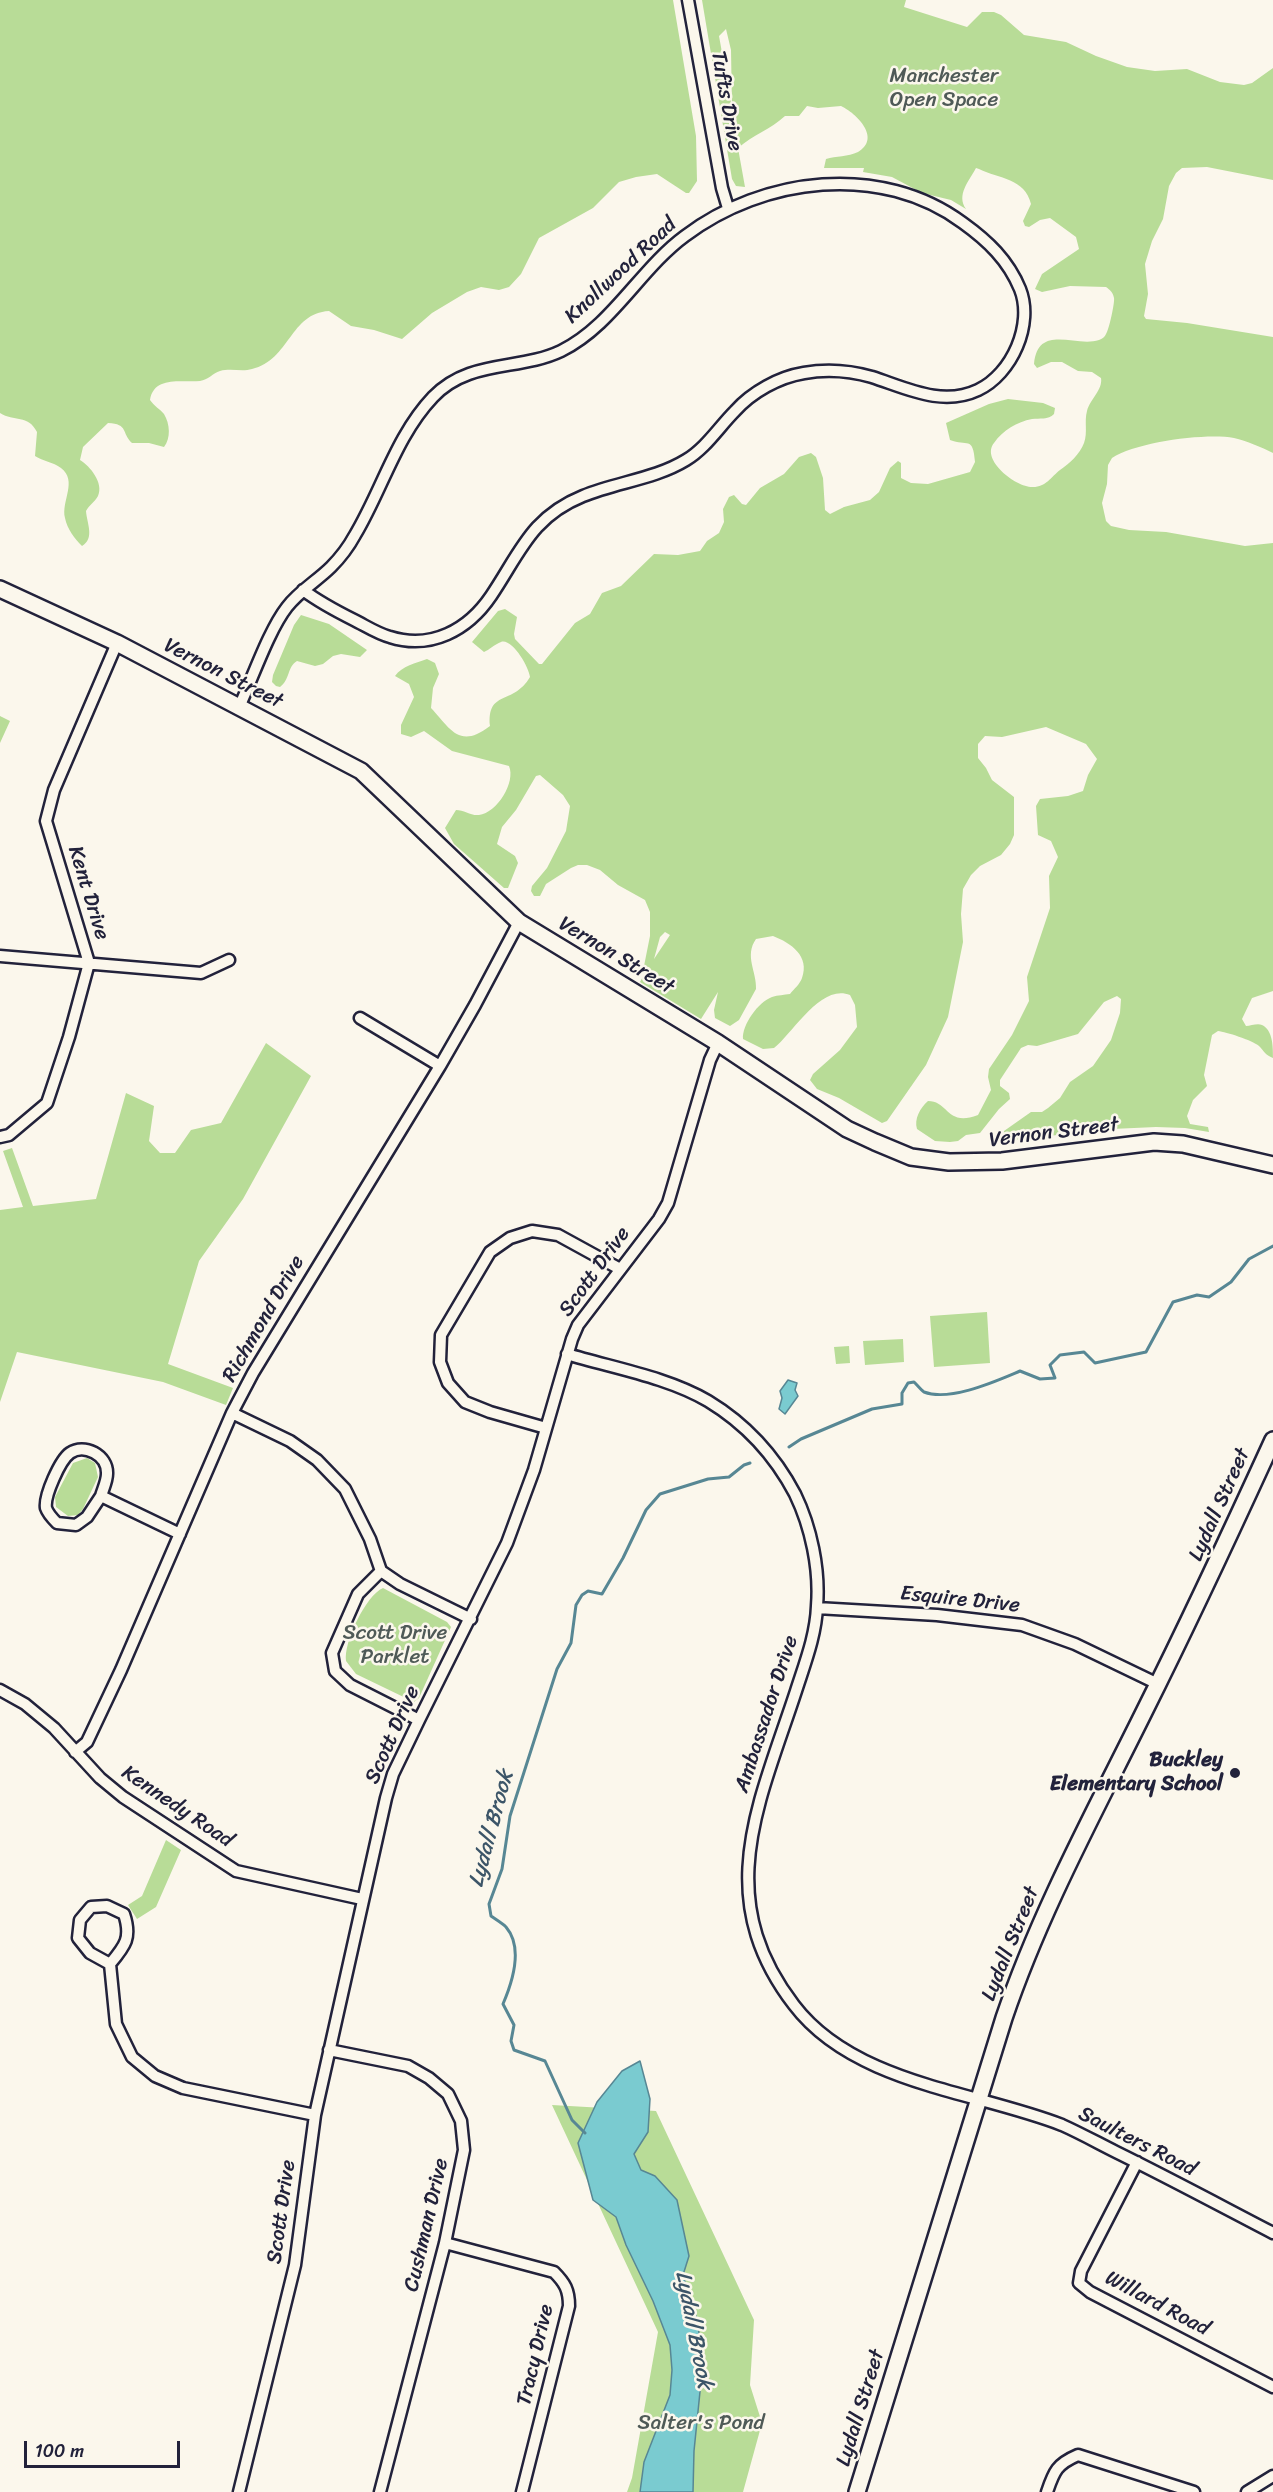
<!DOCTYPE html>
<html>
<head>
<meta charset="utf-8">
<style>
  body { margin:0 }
  #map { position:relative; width:1273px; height:2492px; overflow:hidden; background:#fbf7ec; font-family:Sriracha,sans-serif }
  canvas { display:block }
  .scale { position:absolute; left:24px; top:2441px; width:156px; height:27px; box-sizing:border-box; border:3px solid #22223b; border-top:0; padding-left:8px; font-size:18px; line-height:21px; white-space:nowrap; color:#22223b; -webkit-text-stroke:4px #fbf7ec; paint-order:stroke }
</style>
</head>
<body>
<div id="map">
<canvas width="1273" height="2492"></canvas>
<div class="scale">100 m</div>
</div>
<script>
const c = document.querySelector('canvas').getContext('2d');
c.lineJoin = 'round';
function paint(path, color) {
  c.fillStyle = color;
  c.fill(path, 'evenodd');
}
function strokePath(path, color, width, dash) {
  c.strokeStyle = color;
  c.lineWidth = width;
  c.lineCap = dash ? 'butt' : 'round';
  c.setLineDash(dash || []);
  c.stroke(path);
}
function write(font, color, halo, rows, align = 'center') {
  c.font = font + ' Sriracha,sans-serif';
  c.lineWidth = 5;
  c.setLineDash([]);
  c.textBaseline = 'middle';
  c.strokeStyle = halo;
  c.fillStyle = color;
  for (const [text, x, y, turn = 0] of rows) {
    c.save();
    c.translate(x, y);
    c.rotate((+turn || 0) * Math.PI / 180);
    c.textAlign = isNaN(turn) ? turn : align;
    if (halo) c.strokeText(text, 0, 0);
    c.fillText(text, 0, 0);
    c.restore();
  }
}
paint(new Path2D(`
  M0 0H673L696 136 697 181 689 193H686L657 174 636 177 619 182 593 208 539 238 521 274 509 287 499 290 481 287 467 292 432 313 402 339 374 330 351 326 329 311C290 313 290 360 252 369 242 372 231 368 220 371 213 373 208 380 200 381 183 383 154 375 150 400 154 406 160 409 164 414 170 424 171 438 164 447L149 443H132C121 433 129 424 108 423L83 447 80 460C90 466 104 483 98 496 95 502 89 505 86 511 87 524 95 538 82 546 75 539 67 529 65 518 61 501 78 481 61 468 53 462 43 461 35 456L37 432C28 414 14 422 0 413Z
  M702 0H906L904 7 967 27 982 12H994L1001 15 1024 35 1066 42 1096 56 1127 67 1155 71 1187 69 1220 82 1244 85 1252 83 1273 68V180L1207 167 1182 168 1176 173 1169 186 1163 219 1152 241 1145 264 1148 294 1144 316 1146 319 1187 323 1273 337V453C1261 447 1247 441 1234 438 1205 433 1137 442 1112 458L1108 465 1107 484 1102 503 1106 521 1111 526 1129 530 1166 532 1245 546 1273 543V991L1252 998 1242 1019 1246 1026C1251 1026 1257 1023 1262 1025 1273 1030 1273 1047 1273 1058 1265 1055 1264 1051 1259 1046 1252 1040 1226 1032 1218 1031L1212 1035 1204 1075 1207 1086 1193 1100 1187 1116 1190 1124 1208 1127 1209 1132 1185 1128 1156 1127 1112 1129 1012 1140 1003 1138 1004 1131 1031 1112H1042L1048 1108 1060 1098 1070 1082 1093 1066 1111 1040 1120 1013 1121 999 1117 996 1104 1002 1078 1034 1037 1046 1028 1045 1021 1048 1000 1080V1086L1009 1093 1010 1099 999 1109 980 1133 966 1135 958 1141 950 1142 935 1141 917 1129C914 1119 920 1108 928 1101 949 1101 946 1127 978 1115L991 1090 988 1077 989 1069 1012 1035 1029 1001 1027 977 1050 908 1049 876 1058 857 1051 841 1038 835 1036 806 1040 799 1068 796 1083 791 1088 775 1097 759 1086 744 1046 727 1002 737 985 736 978 744V758L986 768 992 780 1014 797V835L1010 844 1001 855 980 866 971 875 963 889 961 914 963 942 948 1017 926 1065 887 1121 882 1123 839 1098 817 1089 810 1080 813 1074 840 1050 857 1027 855 1005 850 995C821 983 793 1033 774 1048L763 1049 743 1039C742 1025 758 1002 772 997 778 995 784 995 790 994 794 989 800 984 802 978 810 956 791 943 773 936L756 939C744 956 757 972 756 989L739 1020 730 1026 715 1018 714 1010 718 992 701 1019 640 982 645 973 644 966 650 936V912L645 900 618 885 600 870 587 865H578L571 868 546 884 540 896H534L531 891 532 886 547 868 566 831 570 806 563 795 540 775 536 776 516 810 502 827 497 844 515 856 518 863 508 888H504L454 844 445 828 456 810C464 810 471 816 479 815 497 813 516 782 509 766L452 751 424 731 411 737 401 734V725L414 697 409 684 395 676C402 666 416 663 427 659L435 663 439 674 433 688 431 708C450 728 459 750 490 726 487 689 513 706 530 677 529 667 512 638 501 642 495 644 489 650 484 652L472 642 498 611 505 609 517 617 514 634 515 639 539 664H542L575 623 590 614 602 593 621 586 654 554 678 555 700 551 707 541 719 533 724 522 723 509 729 497 734 495 742 504 746 505 760 488 784 474 799 457 811 453 816 457 823 478 825 510 830 514 844 507 870 500 879 492 890 468 898 461 901 463V478L911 483 928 484 970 472 975 462C973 435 967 447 950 440L946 423 989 404 1008 399 1043 403 1055 408 1054 414C1048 420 1040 418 1032 419 1017 422 1003 430 994 443 980 460 1017 488 1033 487 1046 487 1051 477 1060 470 1069 464 1080 454 1084 443 1088 432 1084 422 1087 411 1090 399 1103 390 1101 378L1092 372 1078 371 1062 362H1051L1037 368 1034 364C1038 323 1076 348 1099 340 1102 339 1105 337 1106 334 1109 330 1115 302 1114 298 1113 292 1110 290 1106 287L1070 286 1042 292 1035 289 1042 274 1079 249 1076 237 1050 218 1040 220 1029 227 1025 226 1023 221 1031 204C1025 178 999 179 979 169L976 168C969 181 956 195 966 209L951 200 922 193 892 177 863 172 864 168H824L826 159C836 156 848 157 858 152 882 138 856 113 841 106L818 108 807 106 799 116H785C771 129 753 135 738 148L745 187 736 186 732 179ZM726 29 731 50 732 108 719 36ZM665 932 670 935 654 959 660 937Z
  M301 615 329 624 367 650 360 657 341 654 333 656 323 664 315 666 297 661C287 667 290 680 280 687L276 686 272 682 273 675 294 625Z
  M0 716 10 721 0 743Z
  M266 1043 311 1076 243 1199 199 1261 168 1364 233 1388 226 1405 163 1382 17 1352 0 1402V1210L23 1207 3 1151 12 1148 33 1206 96 1199 126 1093 154 1106 149 1141 160 1153H175L191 1130 221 1123Z
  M987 1312 990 1363 934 1367 930 1316Z
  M903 1339 904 1362 865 1365 863 1341Z
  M849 1346 850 1363 836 1364 834 1347Z
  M87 1458 95 1463 98 1477 83 1509 78 1515 68 1516 56 1507 55 1497 73 1463Z
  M383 1588 447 1622 451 1627 419 1698 414 1702 356 1674 346 1661C343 1643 366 1595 383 1588Z
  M166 1840 181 1850 156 1907 137 1919 128 1905 142 1896Z
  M552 2105 656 2111 754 2320 750 2385 762 2423 743 2492H627L632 2478 658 2332Z`), '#b8dc97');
const water = new Path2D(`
  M788 1380 797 1383 795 1390 798 1396 785 1414 779 1409 782 1398 780 1391Z
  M640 2061 650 2099 648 2132 634 2154 641 2170 655 2176 677 2200 689 2256 683 2275 697 2319 703 2362 694 2451 693 2492H640L644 2462 670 2395 672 2370 670 2345 653 2301 626 2245 616 2217 593 2200 578 2143 597 2102 622 2071Z`);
paint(water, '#7acbd0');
strokePath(water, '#578794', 1.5);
strokePath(new Path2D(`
  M789 1447 801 1439 872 1409 902 1404V1393L908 1383 914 1382C917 1385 921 1390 924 1392 950 1402 996 1381 1020 1371L1040 1379 1055 1378 1050 1365 1060 1355 1084 1352 1095 1363 1146 1352 1173 1302 1197 1295 1209 1297 1231 1282 1249 1259 1273 1246
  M585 2133 572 2120 545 2061 514 2050 511 2041 514 2025 503 2004C512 1983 524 1948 506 1927 502 1923 495 1919 491 1916L489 1904 502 1869 510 1816 557 1669 571 1643 576 1605 582 1595 588 1591 602 1594 623 1558 646 1510 660 1494 708 1479 729 1477 744 1465 750 1463`), '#578794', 3);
const street = new Path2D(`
  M688 0 722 188 728 208
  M240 705C253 677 269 630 287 607 299 591 317 581 331 567 340 558 349 546 355 535 382 490 396 436 433 397 469 359 519 371 561 351 612 326 640 269 685 236 763 177 881 162 963 223 988 241 1008 260 1020 289 1034 324 1012 374 978 390 942 407 906 388 872 377 851 371 826 369 804 373 779 377 752 392 735 411 719 427 706 448 686 460 655 479 617 482 583 496 531 517 520 553 491 596 468 630 431 650 390 637 378 634 366 626 354 620 336 611 319 602 303 590
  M0 956 201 973 229 960
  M360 1018 440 1066
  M0 1137 9 1135 47 1103 69 1037 89 963 46 821 54 790 117 643
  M567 1354C613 1368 667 1377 708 1401 746 1424 775 1456 795 1494 811 1527 820 1569 817 1606 816 1635 805 1663 796 1691 759 1804 711 1897 794 2005 854 2084 975 2091 1062 2125 1080 2133 1098 2143 1116 2152 1169 2178 1221 2206 1273 2233
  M232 1413 290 1441 317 1460 345 1489 370 1539 381 1571 400 1584 471 1619
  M546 1428 490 1412 465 1402 448 1383 440 1362 441 1335 490 1252 510 1238 532 1231 558 1235 620 1269
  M101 1496 87 1517 76 1525 57 1523C53 1519 48 1514 46 1508 44 1496 60 1460 70 1453 84 1443 108 1455 107 1474 107 1481 103 1489 101 1496L180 1534
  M381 1571 358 1594 332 1653 335 1671 350 1685 419 1720
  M817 1608 937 1615 1022 1625 1075 1644 1158 1684
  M0 1690 25 1704 54 1728 100 1778 123 1797 236 1871 362 1899
  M75 1752 87 1742 121 1670 232 1413 253 1373 440 1066 475 1005 519 922
  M110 1964 90 1953 78 1938 80 1920 91 1907 107 1906 124 1914C132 1938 125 1946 110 1964L116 2024 132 2057 155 2076 183 2088 315 2115
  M329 2050 408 2066 429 2078 448 2094 461 2121 464 2150 445 2243 380 2492
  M1137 2162 1081 2271 1079 2283 1090 2292 1273 2387
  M445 2243 554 2272C565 2283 569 2290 569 2306L522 2492
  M239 2492 295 2265 315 2115 386 1798 393 1774 419 1720 507 1543 534 1470 572 1339 578 1325 659 1219 668 1203 710 1060 718 1043
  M1047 2492C1054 2471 1057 2464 1078 2455L1194 2492
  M1247 2492 1273 2476`);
const secondary = new Path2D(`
  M0 589 117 643 361 771 519 922 718 1043 847 1129 875 1142 911 1157 949 1162 1002 1161 1154 1142 1183 1144 1273 1165
  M857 2492 1004 2018C1040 1912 1094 1813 1144 1712 1189 1622 1231 1532 1273 1440`);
strokePath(street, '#22223b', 15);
strokePath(secondary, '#22223b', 20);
strokePath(street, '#fbf7ec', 10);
strokePath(secondary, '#fbf7ec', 15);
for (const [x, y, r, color] of [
  [1235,1773,6,"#22223b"]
]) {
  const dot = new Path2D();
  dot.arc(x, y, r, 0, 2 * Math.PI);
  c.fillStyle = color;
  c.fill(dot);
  strokePath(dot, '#fbf7ec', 2);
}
write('21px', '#4f5a57', '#fbf7ec', [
  ["Manchester",944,77],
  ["Open Space",944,101],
  ["Scott Drive",395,1634],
  ["Parklet",395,1658],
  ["Salter's Pond",701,2424]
]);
write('21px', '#22223b', '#fbf7ec', [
  ["Tufts Drive",726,101,80],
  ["Knollwood Road",621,271,-43],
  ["Vernon Street",223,674,27],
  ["Kent Drive",88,893,73],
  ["Vernon Street",616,956,31],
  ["Vernon Street",1054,1133,-7],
  ["Scott Drive",595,1272,-54],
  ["Richmond Drive",264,1319,-60],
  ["Lydall Street",1220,1505,-66],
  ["Esquire Drive",960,1600,6],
  ["Ambassador Drive",767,1714,-72],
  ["Scott Drive",393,1735,-66],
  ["Kennedy Road",177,1807,34],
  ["Lydall Street",1011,1944,-68],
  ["Saulters Road",1137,2142,27],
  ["Scott Drive",282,2212,-82],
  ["Cushman Drive",427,2225,-77],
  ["Willard Road",1157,2304,28],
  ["Tracy Drive",536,2355,-77],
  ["Lydall Street",861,2408,-73]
]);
write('bold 21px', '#22223b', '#fbf7ec', [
  ["Buckley",1223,1761],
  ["Elementary School",1223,1785]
], 'right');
write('italic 22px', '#3c5568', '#fbf7ec', [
  ["Lydall Brook",492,1829,-75],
  ["Lydall Brook",693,2330,79]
]);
</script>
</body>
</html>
